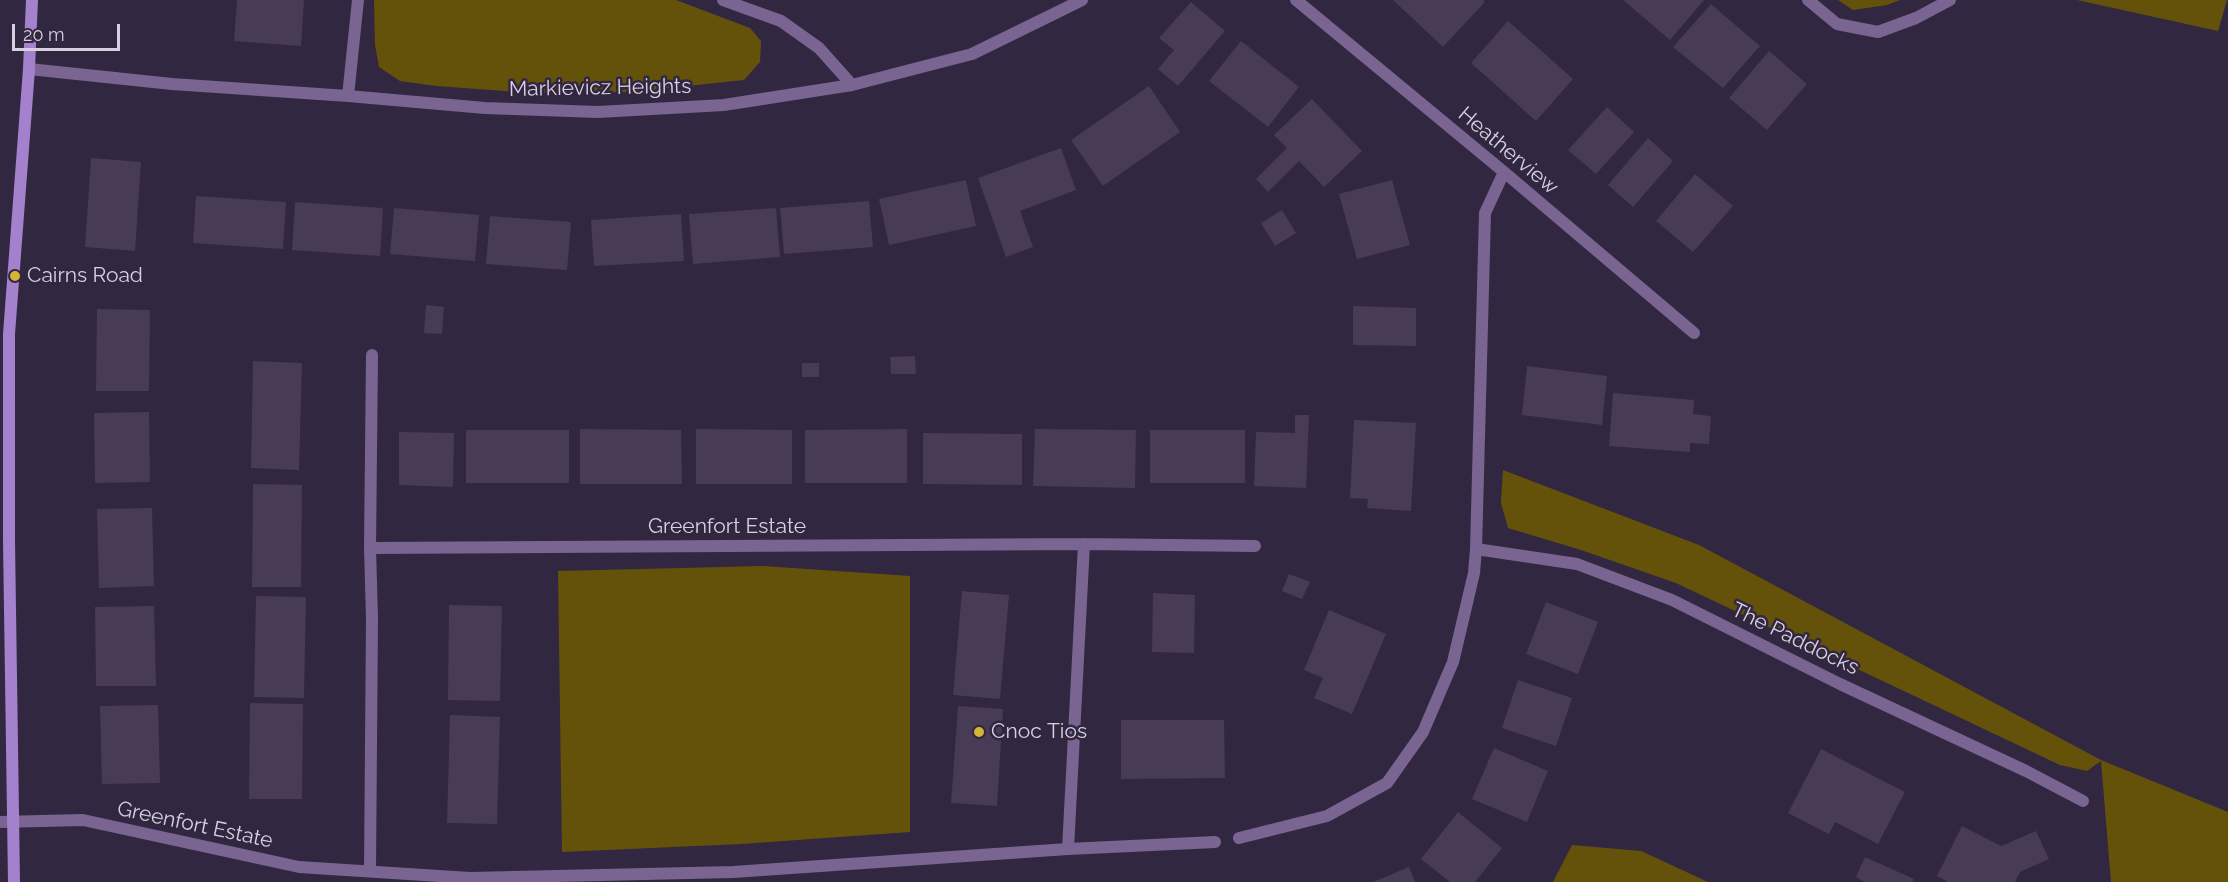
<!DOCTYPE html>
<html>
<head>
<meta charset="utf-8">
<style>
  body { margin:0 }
  #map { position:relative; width:2228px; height:882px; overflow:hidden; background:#322740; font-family:Raleway,sans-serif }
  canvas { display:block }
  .scale { position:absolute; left:12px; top:24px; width:108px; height:27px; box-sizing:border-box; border:3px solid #d7d0e0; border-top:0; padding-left:8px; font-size:18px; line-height:21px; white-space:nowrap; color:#d7d0e0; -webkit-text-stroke:4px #322740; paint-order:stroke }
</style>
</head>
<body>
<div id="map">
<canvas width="2228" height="882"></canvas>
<div class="scale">20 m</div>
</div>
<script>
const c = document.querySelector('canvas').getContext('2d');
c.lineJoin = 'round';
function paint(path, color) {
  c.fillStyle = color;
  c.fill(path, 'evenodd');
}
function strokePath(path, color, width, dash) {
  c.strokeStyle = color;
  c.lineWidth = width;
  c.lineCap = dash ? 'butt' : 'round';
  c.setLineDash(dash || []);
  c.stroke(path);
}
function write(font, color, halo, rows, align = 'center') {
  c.font = font + ' Raleway,sans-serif';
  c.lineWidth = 5;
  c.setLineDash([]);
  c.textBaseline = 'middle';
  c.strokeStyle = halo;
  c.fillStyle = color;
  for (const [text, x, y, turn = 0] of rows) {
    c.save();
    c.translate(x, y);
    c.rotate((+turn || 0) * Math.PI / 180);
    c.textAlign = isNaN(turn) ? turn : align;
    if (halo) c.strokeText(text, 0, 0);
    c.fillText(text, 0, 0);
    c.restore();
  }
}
paint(new Path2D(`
  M374 0H676L750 28 761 41 760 62 744 80 630 92 533 93 436 86 400 81 379 67 375 45Z
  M1838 0H1900L1887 5 1853 10Z
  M2077 0H2227L2218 31Z
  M1503 470 1699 545 2101 760 2228 812V882H2111L2101 761 2087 771 2060 765 1676 583 1581 550 1508 528 1501 503Z
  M763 566 910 576V832L741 844 562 852 558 571Z
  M1572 845 1641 851 1708 882H1553Z`), '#64520a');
paint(new Path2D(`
  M237 0H304L301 46 234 41Z
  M1393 0H1483L1485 2 1443 47Z
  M1623 0H1704L1670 40Z
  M1191 2 1225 31 1178 86 1158 69 1174 50 1159 38Z
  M1711 4 1760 46 1723 88 1673 47Z
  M1508 21 1573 79 1536 121 1471 63Z
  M1241 41 1299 87 1268 127 1209 81Z
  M1769 51 1807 84 1767 130 1729 98Z
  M1149 86 1180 132 1103 186 1071 140Z
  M1312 99 1362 151 1324 187 1299 161 1268 192 1256 179 1287 148 1274 135Z
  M1607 107 1634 132 1596 174 1568 150Z
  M1648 138 1673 161 1633 207 1608 185Z
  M1061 148 1076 190 1020 211 1033 247 1006 257 978 178Z
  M91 158 141 162 135 251 85 247Z
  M1695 174 1733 206 1693 252 1656 221Z
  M966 180 976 226 889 245 879 199Z
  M1392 180 1410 245 1357 259 1339 194Z
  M196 196 286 202 283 249 193 243Z
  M869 201 873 247 784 254 780 208Z
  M295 202 383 208 380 256 292 250Z
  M394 208 479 215 475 261 390 254Z
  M776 208 780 257 693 264 689 214Z
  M1282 210 1296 233 1275 246 1261 223Z
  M681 214 684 261 594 266 591 220Z
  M490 216 571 222 567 270 486 264Z
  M426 305 444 307 442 334 424 333Z
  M1353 306 1416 308V346L1353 345Z
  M97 309 150 310 149 391H96Z
  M915 356 916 374H891L890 357Z
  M253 361 302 363 299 470 251 468Z
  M802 363H819V377H802Z
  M1527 366 1607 376 1602 425 1522 415Z
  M1613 393 1694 400 1693 414 1711 416 1709 444 1690 443V452L1609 446Z
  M149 412 150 482 95 483 94 413Z
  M1295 415H1309L1306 488 1254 486 1256 432 1295 433Z
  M1354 420 1416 423 1411 511 1367 508 1368 499 1350 498Z
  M580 429 681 430 682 484H580Z
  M696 429 792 430V484H696Z
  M907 429V483H805V430Z
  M1035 429 1136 430 1135 488 1033 486Z
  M466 430H569V483H466Z
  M1150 430H1245V483H1150Z
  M399 432 454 433 453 487 399 485Z
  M923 433 1022 434V485L923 484Z
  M253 484 302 485 301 587H252Z
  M152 508 154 586 99 588 97 509Z
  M1289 574 1310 582 1302 599 1282 591Z
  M962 591 1009 595 1000 699 953 695Z
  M1153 593 1195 595 1194 653 1152 652Z
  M256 596 306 597 304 698 254 697Z
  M1546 602 1598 622 1578 674 1526 654Z
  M449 605 502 606 500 701 448 700Z
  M154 606 156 686H96L95 607Z
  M1329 610 1386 634 1352 714 1314 698 1323 678 1304 670Z
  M1518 680 1572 698 1556 746 1502 728Z
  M250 703 303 704 302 799H249Z
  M158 705 160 783 102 784 100 706Z
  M958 706 1003 709 997 806 951 803Z
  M450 715 500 717 497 824 447 823Z
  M1121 720H1224L1225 778 1121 779Z
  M1494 748 1548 771 1527 822 1472 799Z
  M1821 749 1905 792 1878 844 1835 822 1829 834 1788 813Z
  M1458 812 1502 848 1475 882H1450L1421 859Z
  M1962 826 2001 846 2036 831 2049 859 2020 872 2015 882H1948L1937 876Z
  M1865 857 1914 879 1912 882H1865L1856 877Z
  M1409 867 1415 882H1373Z`), '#473b55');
strokePath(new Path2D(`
  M723 0 781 21 819 48 852 85
  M1296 0 1504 172 1694 333
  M1808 0 1837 24 1878 32 1916 18 1950 0
  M29 69 172 84 348 96 485 108 598 112 724 105 852 85 972 54 1082 0
  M348 96 358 0
  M370 548 372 355
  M1476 549 1577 564 1672 600 1840 684 2026 771 2083 801
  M0 822 83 820 299 867 470 878 733 872 1068 849 1215 842
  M1239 838 1327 816 1387 783 1423 732 1453 662 1474 573 1476 549 1485 213 1504 172
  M1068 849 1084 544
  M370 870 372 618 370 548 1084 544 1255 546`), '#796492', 12);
strokePath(new Path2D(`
  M14 882 9 541V334L29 69 32 0`), '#a381cc', 12);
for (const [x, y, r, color] of [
  [15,276,6,"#d6b534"],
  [979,732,6,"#d6b534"]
]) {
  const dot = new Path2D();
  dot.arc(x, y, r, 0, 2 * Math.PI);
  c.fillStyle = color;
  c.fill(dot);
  strokePath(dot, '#322740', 2);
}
write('21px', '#d7d0e0', '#322740', [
  ["Markievicz Heights",600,88,-1],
  ["Heatherview",1508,151,40],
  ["Greenfort Estate",727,527],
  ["The Paddocks",1795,639,26],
  ["Greenfort Estate",195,825,12]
]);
write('21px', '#d7d0e0', '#322740', [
  ["Cairns Road",27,276],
  ["Cnoc Tios",991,732]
], 'left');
</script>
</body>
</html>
